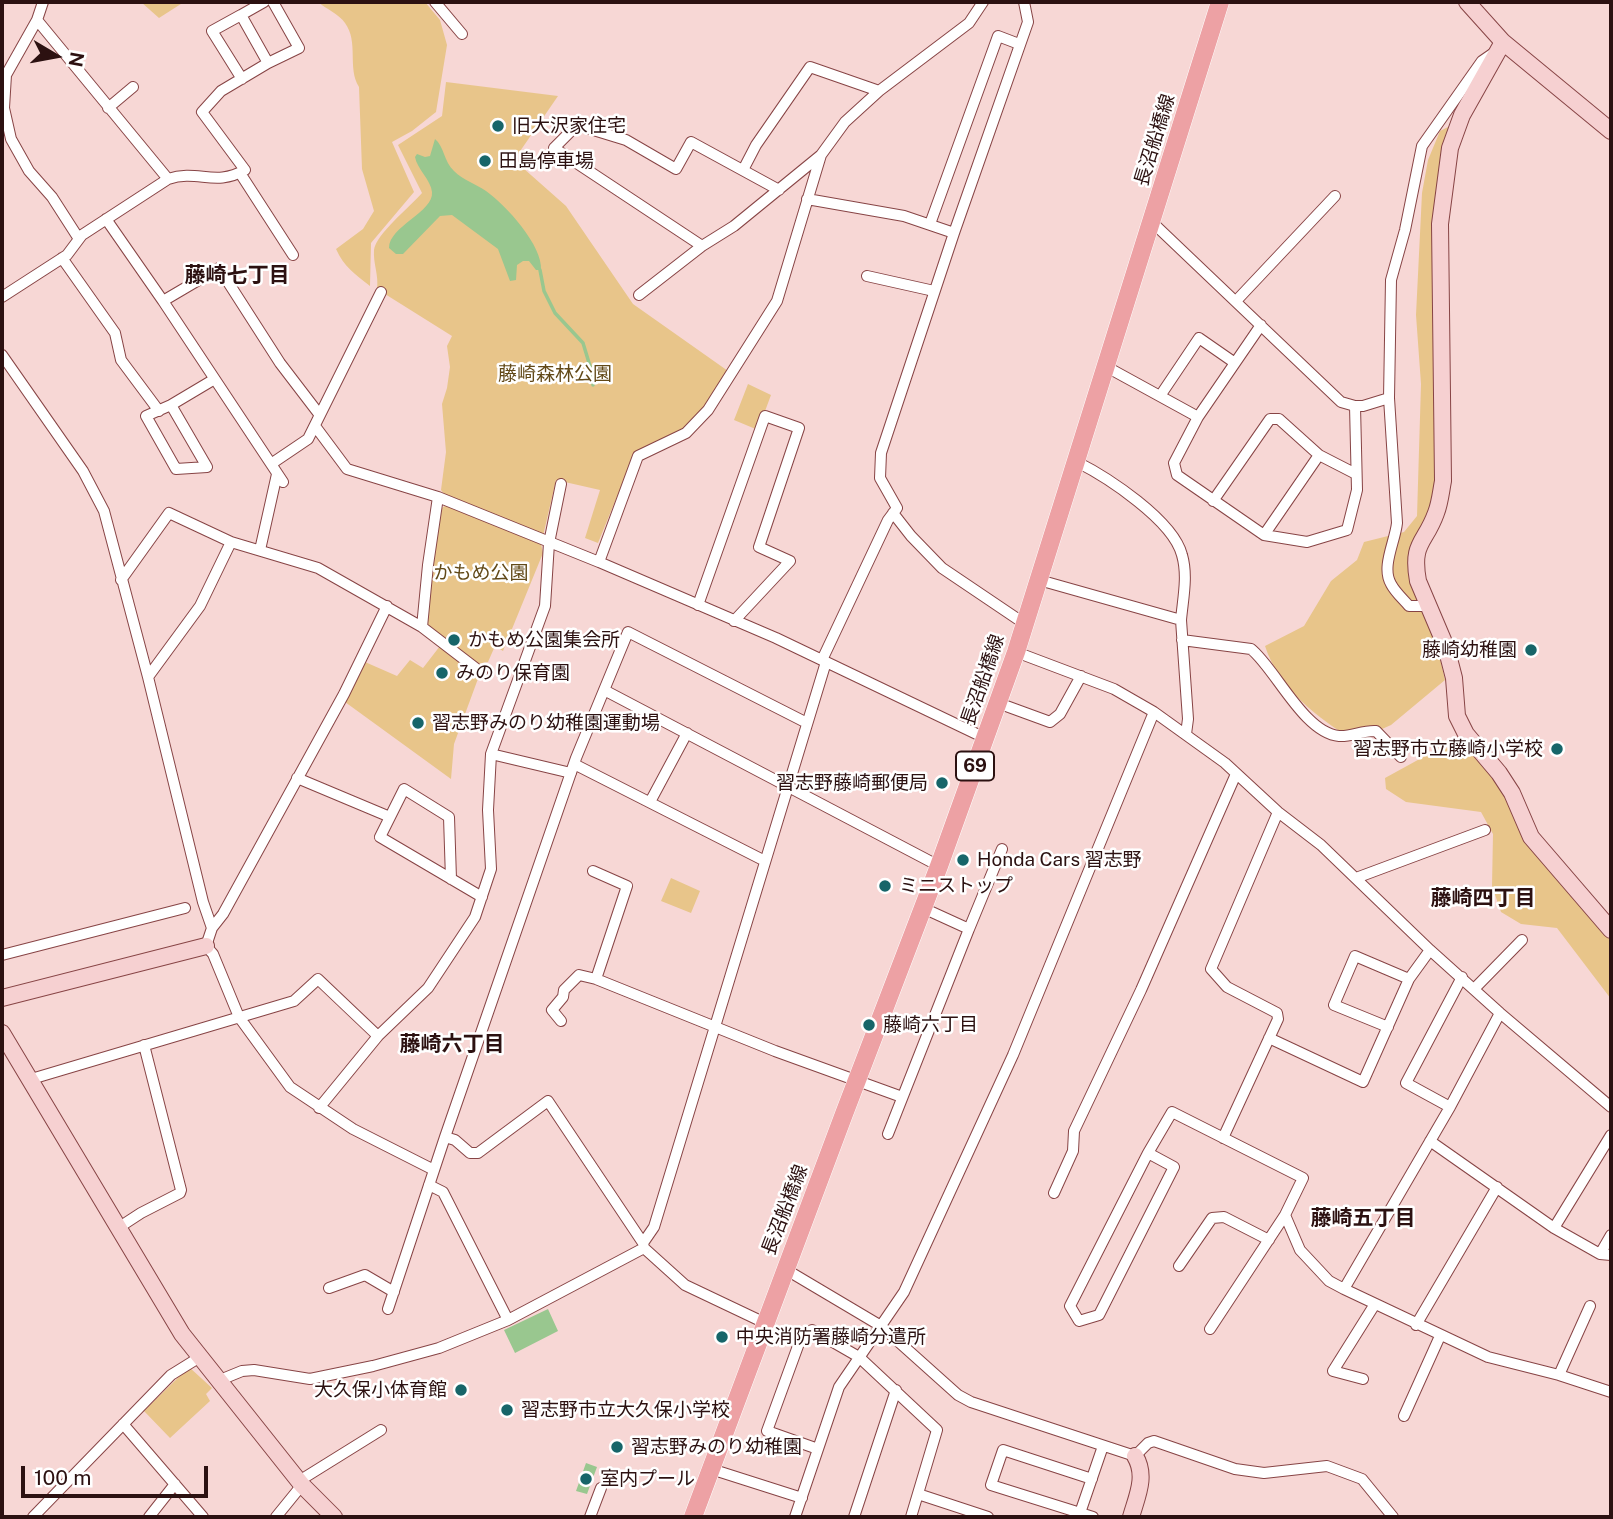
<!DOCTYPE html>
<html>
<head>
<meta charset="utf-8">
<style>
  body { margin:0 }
  #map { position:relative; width:1613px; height:1519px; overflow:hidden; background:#f7d7d5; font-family:"Public Sans",sans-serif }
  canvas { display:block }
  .frame { position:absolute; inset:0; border:4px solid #2c1111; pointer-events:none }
  .north { position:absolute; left:21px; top:21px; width:70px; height:70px; -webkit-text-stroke:5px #fff; paint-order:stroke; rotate:100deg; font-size:19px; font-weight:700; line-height:28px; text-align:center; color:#2c1111 }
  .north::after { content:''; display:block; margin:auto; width:24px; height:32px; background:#2c1111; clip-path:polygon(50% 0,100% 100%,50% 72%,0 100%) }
  .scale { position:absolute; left:21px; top:1466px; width:187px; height:32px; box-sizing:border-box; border:4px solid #2c1111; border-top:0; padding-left:9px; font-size:21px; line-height:24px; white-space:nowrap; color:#2c1111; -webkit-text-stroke:5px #fff; paint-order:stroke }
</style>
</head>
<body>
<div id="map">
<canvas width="1613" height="1519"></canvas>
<div class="frame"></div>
<div class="north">N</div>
<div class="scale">100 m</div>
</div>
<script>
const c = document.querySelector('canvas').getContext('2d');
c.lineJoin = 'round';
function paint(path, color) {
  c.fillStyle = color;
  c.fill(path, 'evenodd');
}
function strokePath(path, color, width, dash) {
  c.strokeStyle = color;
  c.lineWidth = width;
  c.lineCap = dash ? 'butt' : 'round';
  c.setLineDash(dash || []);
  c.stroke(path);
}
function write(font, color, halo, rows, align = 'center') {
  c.font = font + ' "Public Sans","Noto Sans JP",sans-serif';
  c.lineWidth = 5;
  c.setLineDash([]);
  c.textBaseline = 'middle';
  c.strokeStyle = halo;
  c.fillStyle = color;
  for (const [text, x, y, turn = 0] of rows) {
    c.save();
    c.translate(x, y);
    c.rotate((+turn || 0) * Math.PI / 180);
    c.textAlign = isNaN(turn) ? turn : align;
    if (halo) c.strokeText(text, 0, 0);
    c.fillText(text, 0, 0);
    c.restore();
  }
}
paint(new Path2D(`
  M141 2H184L159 18Z
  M318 2H425L440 20 447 45 436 112 412 131 392 142 414 192 371 243 370 286C355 274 344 267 336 249L363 229 374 211 362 169 359 87C347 68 359 42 345 23 339 14 326 9 318 2Z
  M446 82 558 96 514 160 566 206 633 304 728 371 707 405 684 431 634 455 598 543 585 538 600 490 556 480 543 536 445 495 441 490 446 452 442 404 447 388 450 367 447 346 452 336 377 289C379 275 373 264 374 250 376 234 410 207 422 193L398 145 442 116Z
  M1454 124 1441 154 1438 480 1429 517 1410 550 1433 628 1445 680 1391 725 1355 741C1318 718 1279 689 1265 646L1304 626 1331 581 1357 560 1364 542 1404 532 1417 516 1421 384 1416 315 1422 193 1428 160 1440 131Z
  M748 384 771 395 758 430 734 420Z
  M446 505 541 544 543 553 503 651 495 646 488 662 476 664 427 626 432 567 442 508Z
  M440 646 479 676 454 744 451 779 345 702 365 662 397 676 410 660 423 668Z
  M1463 746 1485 762 1501 786 1528 842 1611 941V999L1557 928 1521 924 1501 912 1492 886 1493 834 1481 812 1406 802 1386 789 1385 778 1436 750Z
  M671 878 700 891 691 913 661 901Z
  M189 1367 212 1388 206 1394 210 1401 170 1438 144 1411Z`), '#e8c58a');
paint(new Path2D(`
  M435 139C444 146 444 162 454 171 463 180 476 184 486 191 506 205 543 246 541 270H536L529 261H523L517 265 516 280 510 281 498 249 452 215 440 216 403 254H396L389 248C389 226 434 212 432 192 431 180 417 169 415 157L417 154 425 157 430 156Z
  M548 1309 558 1331 515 1353 504 1330Z
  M586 1463 597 1467 587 1494 576 1491Z`), '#99c78f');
strokePath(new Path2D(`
  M540 270 544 291 555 313 583 343 593 376V385`), '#99c78f', 3.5);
const street = new Path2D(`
  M435 2 462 34
  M241 15 264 2
  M37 20 43 2
  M268 63 299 48 273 2
  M2 108H4L6 75 37 20 168 179
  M4 108 11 139 29 171 52 197 79 239
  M108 108 133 87
  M743 170 756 145 810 67 879 91
  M240 173 293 255
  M807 199 904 216 954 233
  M106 219 163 301
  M1152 222 1341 402 1355 406 1357 490 1347 530 1307 542 1264 535 1177 475 1174 463 1198 417 1261 325
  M930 224 998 36 1019 44
  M702 246 554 148 577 125 626 140 676 169 691 142 779 190
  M62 258 115 333 121 360 159 411
  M867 276 934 291
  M639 295 702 246 734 226 821 155 845 122 879 91 969 23 983 2
  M2 297 67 255 82 235 168 179C198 169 215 187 245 170L202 112 221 91 268 63 241 15 212 31 242 79
  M1236 301 1335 196
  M2 355 83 471 104 511 148 677 203 902 212 928 206 946 213 954 239 1017 290 1087 353 1129 434 1170
  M1105 366 1198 417
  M1160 396 1199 338 1235 363
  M171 405 207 467 176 469 146 416 171 405 213 380
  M1355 406H1363L1389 398
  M315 426 347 469 438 497 428 565 422 627
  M1077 462C1107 477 1173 520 1182 555 1188 576 1183 598 1181 620
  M271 464 308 439 381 292
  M283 482 163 301 219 268 280 363 319 414
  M438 497 599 562 638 456 686 433 708 410 777 301 821 155
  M1213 501 1270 419H1279L1319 455 1356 474
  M893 513 911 536 942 568 1025 624
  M1264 535 1319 455
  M260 550 277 474
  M599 562 776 638 985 738
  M121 580 169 513 231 542 318 568 422 627 482 673
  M1039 580 1181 620 1188 719 1186 734
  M698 605 765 416 799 428 759 547 790 561 734 621
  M1428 606H1409C1403 599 1395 592 1391 584 1381 567 1395 542 1397 523L1389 398 1391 280 1405 230 1422 146 1482 61 1495 52
  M1182 640 1251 649C1275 668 1304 733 1339 736 1351 737 1363 730 1376 731L1401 757
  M1016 652 1114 689 1154 712 1225 763 1278 812 1321 845 1430 950 1500 1013 1611 1107
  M822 660 888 520 897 508 880 478 881 453 954 233 1028 22 1024 2
  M148 677 200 606 231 542
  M604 690 939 866
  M998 703 1050 722 1060 714 1081 676
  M491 754 571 773
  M574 764 765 861
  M297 778 390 817
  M650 802 687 733
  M593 871 627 886 596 979
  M1356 878 1485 830
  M451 879 449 817 404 789 380 837 482 897
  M212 928 223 914 344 694 387 606
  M969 929 1002 849
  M2 955 185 908
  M1474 989 1522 940
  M561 1021 552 1010 563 997 564 990 579 975 596 979 775 1051 902 1097
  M1388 1027 1334 1005 1355 956 1409 979
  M1269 1038 1363 1082 1409 979 1430 950
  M28 1080 294 1001 318 979 378 1036
  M1450 1107 1406 1083 1462 977
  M319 1108 378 1036 428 988 475 917 491 869 488 810 491 754 545 606 549 543 561 484
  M888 1134 969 929 923 908
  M445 1137 455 1140 470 1153H478L548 1101 643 1243
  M1223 1138 1278 1019 1277 1013 1227 987 1211 969 1278 812
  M1430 1141 1554 1228 1600 1254 1611 1255
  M1148 1153 1174 1167 1099 1315 1079 1321 1070 1306 1148 1153 1172 1112 1303 1178 1285 1215 1300 1250 1329 1281 1344 1289 1488 1357 1559 1375 1611 1392
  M429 1185 443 1192 508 1320
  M1054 1193 1073 1151 1074 1131 1141 990 1236 774
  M118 1228 141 1213 180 1193 181 1190 144 1045
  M1554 1228 1611 1135
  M644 1248 685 1285 765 1323
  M1600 1254 1611 1235
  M1179 1266 1212 1218 1224 1217 1269 1240
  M785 1269 881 1326 958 1395 971 1402 1135 1456 1148 1443 1154 1441 1235 1469 1264 1473 1327 1466 1362 1479 1393 1517
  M329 1288 365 1275 394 1292
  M1344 1289 1450 1107 1500 1013
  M388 1309 445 1137 576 758 628 632 807 723
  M1416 1325 1497 1187
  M1210 1329 1285 1215
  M1559 1375 1590 1306
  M1363 1379 1333 1371 1375 1304
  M220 1380 242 1371 254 1370 310 1379 373 1366 439 1348 508 1320 644 1248 643 1243 654 1227 826 662
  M1404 1416 1440 1336
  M123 1424 203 1517
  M818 1449 767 1431 802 1335 812 1330 859 1357 937 1430 911 1517
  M711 1469 802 1498
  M1092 1479 1003 1450 991 1485 1093 1517
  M299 1481 381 1430
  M918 1494 988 1517
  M1080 1513 1103 1446
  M33 1517 171 1375 200 1357
  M149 1517 175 1484
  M276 1517 302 1485
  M590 1517 601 1488
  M795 1517 839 1387 904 1292 1013 1055 1154 712
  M854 1517 896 1390`);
const secondary = new Path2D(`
  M1467 2 1503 42 1611 131
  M1503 42 1462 115 1450 148 1440 224 1443 481C1441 491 1440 503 1436 513 1425 544 1411 542 1418 581L1446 647 1454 678 1457 716 1466 734 1499 773 1512 793 1531 837 1611 930
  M2 998 206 946
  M2 1033 182 1334 302 1485 334 1517
  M1131 1517C1137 1496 1147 1476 1135 1456`);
const primary = new Path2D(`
  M693 1517 844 1114 939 866 1016 652 1220 2`);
strokePath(street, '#874445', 12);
strokePath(secondary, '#874445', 18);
strokePath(primary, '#fff', 19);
strokePath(street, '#fff', 10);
strokePath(secondary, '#f6d0d1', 16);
strokePath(primary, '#eda1a4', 18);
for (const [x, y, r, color] of [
  [498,126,7,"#176569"],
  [485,161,7,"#176569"],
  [454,640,7,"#176569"],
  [1531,650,7,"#176569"],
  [442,673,7,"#176569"],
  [418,723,7,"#176569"],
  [1557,749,7,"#176569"],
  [942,783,7,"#176569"],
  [963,860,7,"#176569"],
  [885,886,7,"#176569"],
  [869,1025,7,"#176569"],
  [722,1337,7,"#176569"],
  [461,1390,7,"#176569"],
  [507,1410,7,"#176569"],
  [617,1447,7,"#176569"],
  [586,1479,7,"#176569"]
]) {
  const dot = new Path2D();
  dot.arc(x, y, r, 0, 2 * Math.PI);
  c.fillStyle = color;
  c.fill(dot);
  strokePath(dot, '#fff', 2.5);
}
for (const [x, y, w] of [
  [975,766,38]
]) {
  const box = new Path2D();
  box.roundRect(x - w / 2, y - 14.5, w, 29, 5);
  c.fillStyle = '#fff';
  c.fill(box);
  strokePath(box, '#2c1111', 2);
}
write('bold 18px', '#2c1111', null, [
  ["69",975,766]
]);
write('19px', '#2c1111', '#fff', [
  ["旧大沢家住宅",512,126],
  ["田島停車場",499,161],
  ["かもめ公園集会所",468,640],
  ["藤崎幼稚園",1517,650,"right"],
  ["みのり保育園",456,673],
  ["習志野みのり幼稚園運動場",432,723],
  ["習志野市立藤崎小学校",1543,749,"right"],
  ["習志野藤崎郵便局",928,783,"right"],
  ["Honda Cars 習志野",977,860],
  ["ミニストップ",899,886],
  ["藤崎六丁目",883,1025],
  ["中央消防署藤崎分遣所",736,1337],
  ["大久保小体育館",447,1390,"right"],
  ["習志野市立大久保小学校",521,1410],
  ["習志野みのり幼稚園",631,1447],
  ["室内プール",600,1479]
], 'left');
write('19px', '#2c1111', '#fff', [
  ["長沼船橋線",1155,140,-73],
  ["長沼船橋線",983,680,-71],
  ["長沼船橋線",785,1210,-69]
]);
write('19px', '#624918', '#fff', [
  ["藤崎森林公園",555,374],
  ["かもめ公園",481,573]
]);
write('bold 21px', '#2c1111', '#fff', [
  ["藤崎七丁目",237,276],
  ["藤崎四丁目",1483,899],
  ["藤崎六丁目",452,1045],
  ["藤崎五丁目",1363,1219]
]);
</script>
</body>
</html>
